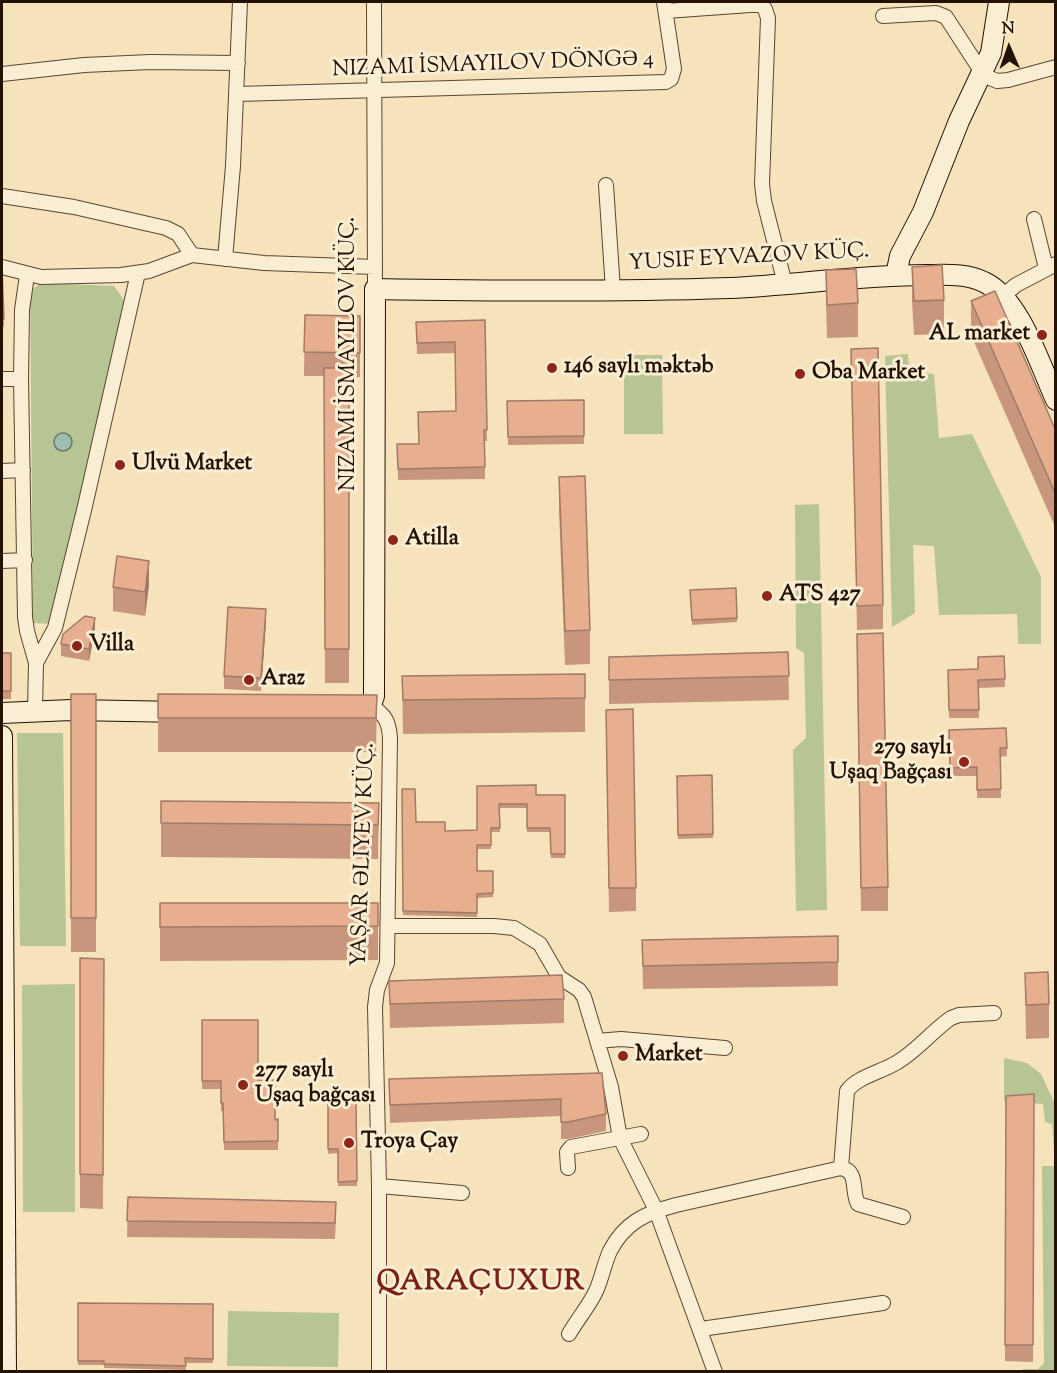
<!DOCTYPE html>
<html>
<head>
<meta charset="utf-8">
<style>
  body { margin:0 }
  #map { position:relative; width:1057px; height:1373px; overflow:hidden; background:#f6e3bb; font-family:"Sorts Mill Goudy",serif }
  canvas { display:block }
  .frame { position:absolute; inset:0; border:3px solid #231102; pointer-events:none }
  .north { position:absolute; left:979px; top:18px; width:60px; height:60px; -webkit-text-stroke:4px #f9edd3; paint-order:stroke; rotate:358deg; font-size:16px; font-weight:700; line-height:24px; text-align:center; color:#231102 }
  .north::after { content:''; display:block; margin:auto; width:21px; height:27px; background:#231102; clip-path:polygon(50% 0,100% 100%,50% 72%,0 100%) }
</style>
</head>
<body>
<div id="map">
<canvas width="1057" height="1373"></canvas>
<div class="frame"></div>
<div class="north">N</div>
</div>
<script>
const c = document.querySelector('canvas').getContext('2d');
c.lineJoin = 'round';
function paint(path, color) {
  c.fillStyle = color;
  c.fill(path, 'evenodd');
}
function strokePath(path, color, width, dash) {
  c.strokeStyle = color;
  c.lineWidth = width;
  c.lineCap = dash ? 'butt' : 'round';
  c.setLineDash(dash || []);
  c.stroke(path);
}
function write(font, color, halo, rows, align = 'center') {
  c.font = font + ' "Sorts Mill Goudy",serif';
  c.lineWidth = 6;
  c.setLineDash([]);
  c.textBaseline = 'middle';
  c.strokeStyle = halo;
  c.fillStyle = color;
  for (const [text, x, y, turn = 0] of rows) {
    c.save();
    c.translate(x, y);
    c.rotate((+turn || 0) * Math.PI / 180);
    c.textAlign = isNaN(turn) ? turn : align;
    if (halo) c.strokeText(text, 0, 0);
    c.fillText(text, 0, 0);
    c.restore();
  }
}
paint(new Path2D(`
  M41 283 114 286 124 300 92 451 52 624 33 623 30 291Z
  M908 354 909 372 934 374 939 438 972 434 1041 577V644H1018L1017 614 939 615 934 546 913 545 915 613 892 627 885 356Z
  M624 355H662L663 434H624Z
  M819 504 827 910 796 911 793 750 806 738 804 653 796 648 795 505Z
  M17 733H63L66 946H20Z
  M75 984V1212H23L22 985Z
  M1004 1058 1027 1063 1041 1074 1055 1104V1164L1052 1124 1045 1122 1043 1104 1004 1101Z
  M1042 1166H1055V1371H1022L1023 1369H1038L1044 1363Z
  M228 1311 339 1313 338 1367 227 1366Z`), '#b7c594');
const water = new Path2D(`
  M54 442a9 9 0 1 1 18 0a9 9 0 1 1-18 0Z`);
paint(water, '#9dbeb1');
strokePath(water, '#6c796b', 1.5);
const street = new Path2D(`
  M374 2 375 289
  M666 11 750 5H761L765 9 768 18 762 184 764 201 785 284
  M883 16 936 13 946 17 983 74 990 78 997 81 1008 80 1056 67
  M2 74 84 65 150 62 238 63
  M237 94 666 82 671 79 674 69 664 2
  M606 185 613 290
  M2 196 74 207 166 228 178 234 192 255
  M1034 219 1046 268
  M225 259 233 166 240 2
  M2 267 41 277 121 275 149 271 192 255 264 263 375 267
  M27 275 22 310 21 379 25 617 27 631 36 663
  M1004 295 1016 285 1056 264
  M2 379H21
  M2 471 23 470
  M2 561 25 560
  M371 706C385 714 389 722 390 738L387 963 377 990 375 1007 379 1186V1372
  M35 710 36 663 55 628 85 506 138 273
  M389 926H494L514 928 540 944 559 977 579 990 584 997 611 1087 620 1138 656 1210 715 1372
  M597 1041 621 1039 725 1048
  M568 1168 567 1152 571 1147 641 1134
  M841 1168C859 1171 851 1191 858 1204L903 1217
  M379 1186 462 1193
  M701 1329 883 1303
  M569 1334C577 1320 589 1306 596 1291 602 1278 604 1264 610 1251 625 1222 646 1213 676 1205L841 1168 847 1091C857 1077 881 1072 896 1063 917 1051 932 1031 951 1018L959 1015 994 1013`);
const secondary = new Path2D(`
  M896 275 900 256 923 212 959 121 991 53 999 2
  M2 713 71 710 183 712
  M359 713C369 710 371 705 374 696L375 289C493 291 612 292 730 288 795 285 860 275 926 275 945 275 966 273 984 282 1020 299 1040 365 1056 400
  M2 736 6 1372`);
strokePath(street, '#584630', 16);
strokePath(secondary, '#231102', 22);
strokePath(street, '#f9edd3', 14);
strokePath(secondary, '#f9edd3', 20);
paint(new Path2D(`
  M912 267 944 300V334L914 335 912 301Z
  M2 269 4 319V327H2Z
  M826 270 858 303V337L827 338 826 304Z
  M971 301 1056 431V529L971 335Z
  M305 315 360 316V377H349V683H325L324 376H304Z
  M485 320 487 441H485V479L398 480 397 444H418L456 411 455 353 417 354 416 322Z
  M851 349 883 605V629L857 630Z
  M584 400V444L508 445 507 401Z
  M559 477 590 630V664L565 665 559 511Z
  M149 585 145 616 113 611V587Z
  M690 590 737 618V622L692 625Z
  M266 622 261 691 224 689V676Z
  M95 630 89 661 61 656V644Z
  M788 652 789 700 609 704V657Z
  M2 653H11V699H2Z
  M1004 656 1005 687 978 688 979 718H949L948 670 978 669Z
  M857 658 888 887V911H861Z
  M585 674V732L403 734 402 676Z
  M71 694H96V952H71Z
  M158 694 377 695 376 752H158Z
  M1006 728 1007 756 1000 757 1001 798H977V776H950L949 730Z
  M606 734 636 888V911L609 912Z
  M712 775 713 838 678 839 677 776Z
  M477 786 536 795H565V858H551L550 832H527V808H499L500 832H491V849H477V871L493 893V897L477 898V917L403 915 402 789 416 822 445 831 477 830Z
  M161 801 379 803 378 859 161 857Z
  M160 903H378V960L160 961Z
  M838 936V986L643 989 642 940Z
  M80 958 104 959 103 1209 80 1208Z
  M1025 973 1049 1004V1038L1026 1039Z
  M389 981 564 999V1023L390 1028Z
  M202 1020 258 1080 275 1120 278 1119V1150H224L223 1111H221V1089H202Z
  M602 1073 606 1114V1131L568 1139H561V1116L390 1123 389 1079Z
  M356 1101 357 1186H338V1153L328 1154V1102Z
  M1034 1110 1033 1362 1005 1361V1345Z
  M128 1197 336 1218 335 1239 127 1237Z
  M78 1303 213 1304V1363H185L186 1370 104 1368V1365H78Z`), '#c7967c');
paint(new Path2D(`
  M149 561V585L145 616V592Z
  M266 609V622L261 691V678Z
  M95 618V630L89 661V649Z`), '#a27a65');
const building = new Path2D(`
  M942 265 944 300 914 301 912 267Z
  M2 269 4 319H2Z
  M856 269 858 303 827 305 826 270Z
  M995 291 1056 431V495L971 301Z
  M305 315 360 316V353L304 352Z
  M485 320 487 430H484L485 467 398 469 397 444H419L418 412 456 411 455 342 417 343 416 322Z
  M878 348 883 605 857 606 851 349Z
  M324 368H349V649H325Z
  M584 400V436L508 437 507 401Z
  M585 476 590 630 565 631 559 477Z
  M117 556 149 561 145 592 113 587Z
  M736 588 737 618 692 620 690 590Z
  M228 607 266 609 261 678 224 676Z
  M85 616 95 618 89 649 61 644 63 634Z
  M883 633 888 887 861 888 857 634Z
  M788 652 789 676 609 680V657Z
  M2 653H11V691H2Z
  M1004 656 1005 679 978 680 979 710H949L948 670 978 669V657Z
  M585 674V698L403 700 402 676Z
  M71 694H96V918H71Z
  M158 694 377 695 376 718H158Z
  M633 709 636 888H609L606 710Z
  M1006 728 1007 748H1000L1001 789 977 790V767L950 768 949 730Z
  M712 775 713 834 678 835 677 776Z
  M536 785V795H565V854H551L550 828H527V804H499L500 828H491V845H477V871H493V893L477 894V913L403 911 402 789H415L416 822H445V831L477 830V786Z
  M161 801 379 803 378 825 161 823Z
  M160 903H378V926L160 927Z
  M838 936V962L643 966 642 940Z
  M80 958 104 959 103 1175 80 1174Z
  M1048 972 1049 1004 1026 1005 1025 973Z
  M562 975 564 999 390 1004 389 981Z
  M202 1020H258V1080H275V1120L278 1119V1141L224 1142 223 1103H221V1081H202Z
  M602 1073 606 1114 568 1122H561V1099L390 1105 389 1079Z
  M1034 1094 1033 1345H1005L1006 1096Z
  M356 1101 357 1181 338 1182V1149H328V1102Z
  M128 1197 336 1202 335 1223 127 1221Z
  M78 1303 213 1304V1359L185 1358 186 1366 104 1364V1361H78Z`);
paint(building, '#e7af90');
strokePath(building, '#a27a65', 1.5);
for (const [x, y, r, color] of [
  [1042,335,6,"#8f2418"],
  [552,368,6,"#8f2418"],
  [800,374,6,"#8f2418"],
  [120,465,6,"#8f2418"],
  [393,540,6,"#8f2418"],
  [767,596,6,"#8f2418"],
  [77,646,6,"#8f2418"],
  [249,680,6,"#8f2418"],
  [964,762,6,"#8f2418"],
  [623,1056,6,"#8f2418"],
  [243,1085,6,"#8f2418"],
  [349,1143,6,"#8f2418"]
]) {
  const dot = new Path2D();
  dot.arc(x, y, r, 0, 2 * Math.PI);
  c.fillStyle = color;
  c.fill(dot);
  strokePath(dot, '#f9edd3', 2);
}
write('22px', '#231102', '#f9edd3', [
  ["NIZAMI İSMAYILOV DÖNGƏ 4",493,66,-2],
  ["YUSIF EYVAZOV KÜÇ.",749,259,-3],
  ["NIZAMI İSMAYILOV KÜÇ.",350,354,-90],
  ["YAŞAR ƏLIYEV KÜÇ.",365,855,-88]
]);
write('bold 22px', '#231102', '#f9edd3', [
  ["AL market",1030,335,"right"],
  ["146 saylı məktəb",564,368],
  ["Oba Market",812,374],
  ["Ulvü Market",132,465],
  ["Atilla",405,540],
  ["ATS 427",779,596],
  ["Villa",89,646],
  ["Araz",261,680],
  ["279 saylı",952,749,"right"],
  ["Uşaq Bağçası",952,774,"right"],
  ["Market",635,1056],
  ["277 saylı",255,1072],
  ["Uşaq bağçası",255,1097],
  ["Troya Çay",361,1143]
], 'left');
c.letterSpacing = '1.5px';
write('bold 28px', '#7a1f14', '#f9edd3', [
  ["QARAÇUXUR",481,1284]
]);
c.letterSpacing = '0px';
</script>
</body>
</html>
